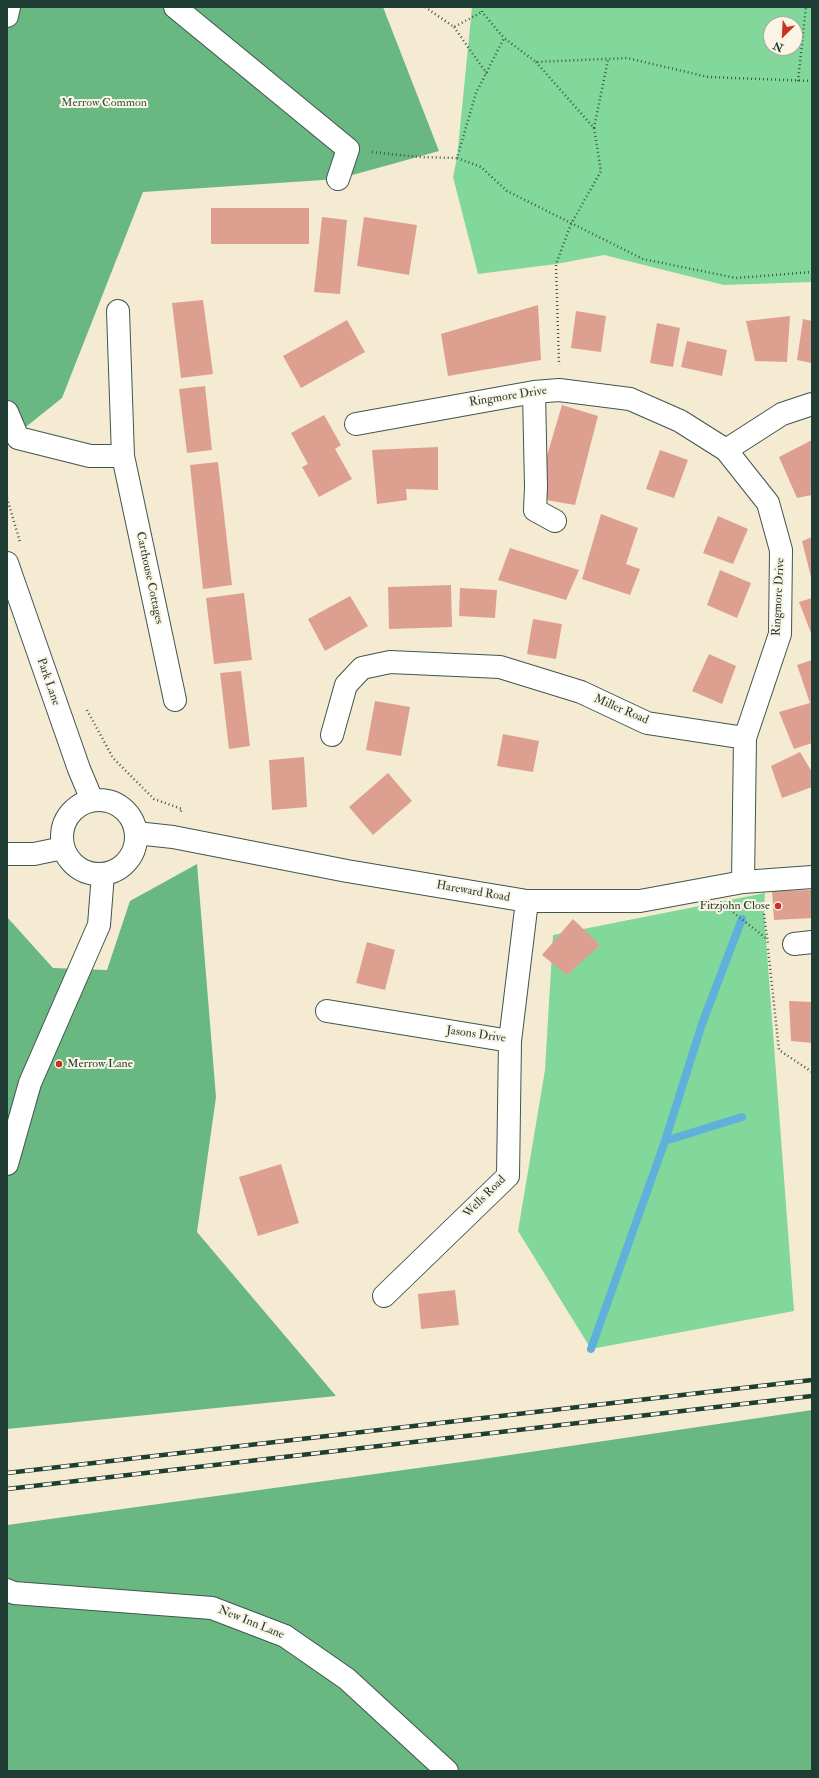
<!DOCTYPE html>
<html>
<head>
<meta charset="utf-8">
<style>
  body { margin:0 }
  #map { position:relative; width:819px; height:1778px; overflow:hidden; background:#f5ebd3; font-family:"IM FELL Double Pica",serif }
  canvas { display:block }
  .frame { position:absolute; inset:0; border:8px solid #1f3d34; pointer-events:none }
  .north { position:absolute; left:763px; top:16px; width:40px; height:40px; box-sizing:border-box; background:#fcf5e5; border:1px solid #a4ab9e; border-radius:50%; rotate:204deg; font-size:11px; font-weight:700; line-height:16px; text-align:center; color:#1f3d34 }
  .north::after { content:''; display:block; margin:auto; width:14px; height:18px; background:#c8321e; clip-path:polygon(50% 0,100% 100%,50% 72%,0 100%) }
</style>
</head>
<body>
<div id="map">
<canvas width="819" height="1778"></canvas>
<div class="frame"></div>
<div class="north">N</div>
</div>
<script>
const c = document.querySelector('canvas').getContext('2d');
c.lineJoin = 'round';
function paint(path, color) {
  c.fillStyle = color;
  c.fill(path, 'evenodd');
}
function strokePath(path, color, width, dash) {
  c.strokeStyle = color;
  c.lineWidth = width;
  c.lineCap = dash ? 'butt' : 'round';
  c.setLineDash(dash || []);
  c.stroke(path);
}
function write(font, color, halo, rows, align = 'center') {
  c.font = font + ' "IM FELL Double Pica",serif';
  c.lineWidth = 4;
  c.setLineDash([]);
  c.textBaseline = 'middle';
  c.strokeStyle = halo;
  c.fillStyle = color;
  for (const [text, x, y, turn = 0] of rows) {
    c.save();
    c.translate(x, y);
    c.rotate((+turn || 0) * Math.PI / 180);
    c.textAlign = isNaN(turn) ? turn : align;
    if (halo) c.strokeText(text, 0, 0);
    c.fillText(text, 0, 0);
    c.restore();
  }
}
paint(new Path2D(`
  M472 7H812V282L724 285 604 255 556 264 478 274 453 177 457 158ZM771 24H795V48H771Z
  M765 893 764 913 794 1311 591 1349 518 1231 545 1070 553 935Z`), '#82d79a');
paint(new Path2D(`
  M7 7H383L439 151 338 179 143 192 62 398 7 442Z
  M197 864 216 1097 197 1232 336 1396 7 1429V917L53 968 107 970 130 901Z
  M812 1410V1771H7V1525L483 1459Z`), '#69b882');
strokePath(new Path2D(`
  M665 1141 742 1117
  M591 1349 665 1141 702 1024 742 919`), '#5fb0da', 8);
paint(new Path2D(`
  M211 208H309V244H211Z
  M322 217 347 220 340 294 314 292Z
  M364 217 417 225 409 275 357 266Z
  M203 300 213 374 181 378 172 303Z
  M538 305 541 360 448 376 441 334Z
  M576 311 606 316 601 352 571 348Z
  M790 316 787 362 755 361 746 321Z
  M803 319 812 321V363L797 360Z
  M347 320 365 352 301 388 283 356Z
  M657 323 680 328 673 367 650 363Z
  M687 341 727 350 722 376 681 367Z
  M205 386 212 450 187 453 179 389Z
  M562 405 598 416 575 505 540 499 546 459Z
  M324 415 341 445 335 449 352 479 319 497 302 467 308 464 291 433Z
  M812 440V495L797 498 779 457Z
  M438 447V490L406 489 407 500 377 504 372 450Z
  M660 450 688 460 674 498 646 489Z
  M218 462 232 585 203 589 190 465Z
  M601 514 638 528 626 564 640 569 630 595 582 579Z
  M718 516 748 529 733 564 703 553Z
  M812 537V577H811L802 541Z
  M510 548 579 570 566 600 498 580Z
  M720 570 751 583 737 618 707 605Z
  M451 585 452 627 389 629 388 587Z
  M460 588 497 590 495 618 459 616Z
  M244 593 252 660 214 664 206 598Z
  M350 596 368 626 325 651 308 619Z
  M812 598V633H811L799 602Z
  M533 619 562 624 556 659 527 654Z
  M709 654 736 666 722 704 692 691Z
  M812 660V743L794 749 779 712 810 703 797 665Z
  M241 671 250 746 229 749 220 673Z
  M375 701 410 707 401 756 366 750Z
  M503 734 539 741 533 772 497 766Z
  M800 752 812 772V787L782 798 771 766Z
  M304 757 307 807 272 810 269 760Z
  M388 773 412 801 373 835 349 807Z
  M812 890V918L774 920 772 891Z
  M573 919 600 945 567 975 542 955Z
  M367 942 395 950 385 990 356 983Z
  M789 1001 812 1002V1043L791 1041Z
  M281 1164 299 1223 258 1236 239 1177Z
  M455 1290 459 1325 421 1329 418 1294Z`), '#dda090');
const minor = new Path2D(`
  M175 7 348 149 338 179
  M7 16 9 7
  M118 311 123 456 175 700
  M534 392 536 487 535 510 555 521
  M7 412 18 438 90 456H123
  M356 424 534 392 559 390 630 399 680 421 726 450 768 503 781 550 780 634 745 738 743 882
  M726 450 782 414 812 404
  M332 735 346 685 362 668 390 662 500 667 581 692 647 723 745 738
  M136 833 173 837 347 871 527 901H640L743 882 812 877
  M7 854H34L63 848
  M794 944 812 942
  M327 1011 510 1041 527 901
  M384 1296 508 1176 510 1041`);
const major = new Path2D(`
  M7 563 79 769 92 800
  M62 837a37 37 0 1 1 74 0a37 37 0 1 1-74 0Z
  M7 1164 30 1083 99 925 103 874
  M7 1590 14 1593 212 1608 285 1636 347 1679 447 1771`);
strokePath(minor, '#3f574c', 24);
strokePath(major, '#3f574c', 24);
strokePath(new Path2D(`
  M425 7 454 27 482 12
  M482 7V12L504 38
  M454 27 487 74
  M536 62 594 128 601 171 571 224 556 264 559 365
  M798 81 806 7
  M812 81 708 77 627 58 536 62 504 38 476 93 457 158 481 167 507 191 643 259 736 278 812 272
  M594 128 608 60
  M372 152 418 157 457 158
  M7 498 20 542
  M87 710 113 758 154 799 182 809 180 813
  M763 906 768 944
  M730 910 767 939
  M768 949 779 1050 812 1072`), '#3f574c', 2.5, [1, 3]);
strokePath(minor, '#fff', 22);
strokePath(major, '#fff', 22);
const rail = new Path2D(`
  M7 1473 812 1380
  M7 1489 812 1396`);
strokePath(rail, '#1f3d34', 4.5);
strokePath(rail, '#fcf5e5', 3, [9]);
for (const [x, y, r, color] of [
  [778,906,4,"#c8321e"],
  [59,1064,4,"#c8321e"]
]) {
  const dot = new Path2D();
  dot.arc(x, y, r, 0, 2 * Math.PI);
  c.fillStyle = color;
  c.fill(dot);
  strokePath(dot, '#fcf5e5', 1.5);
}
write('12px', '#335c48', '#fcf5e5', [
  ["Merrow Common",104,103]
]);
write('12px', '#1f3d34', '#fcf5e5', [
  ["Ringmore Drive",508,397,-9],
  ["Carthouse Cottages",149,578,78],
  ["Ringmore Drive",779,597,-87],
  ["Park Lane",48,682,71],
  ["Miller Road",621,710,23],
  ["Hareward Road",473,892,10],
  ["Jasons Drive",476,1035,8],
  ["Wells Road",485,1197,-45],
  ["New Inn Lane",251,1623,22]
]);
write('12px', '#1f3d34', '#fcf5e5', [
  ["Fitzjohn Close",770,906],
  ["Merrow Lane",67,1064,"left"]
], 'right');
</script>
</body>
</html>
